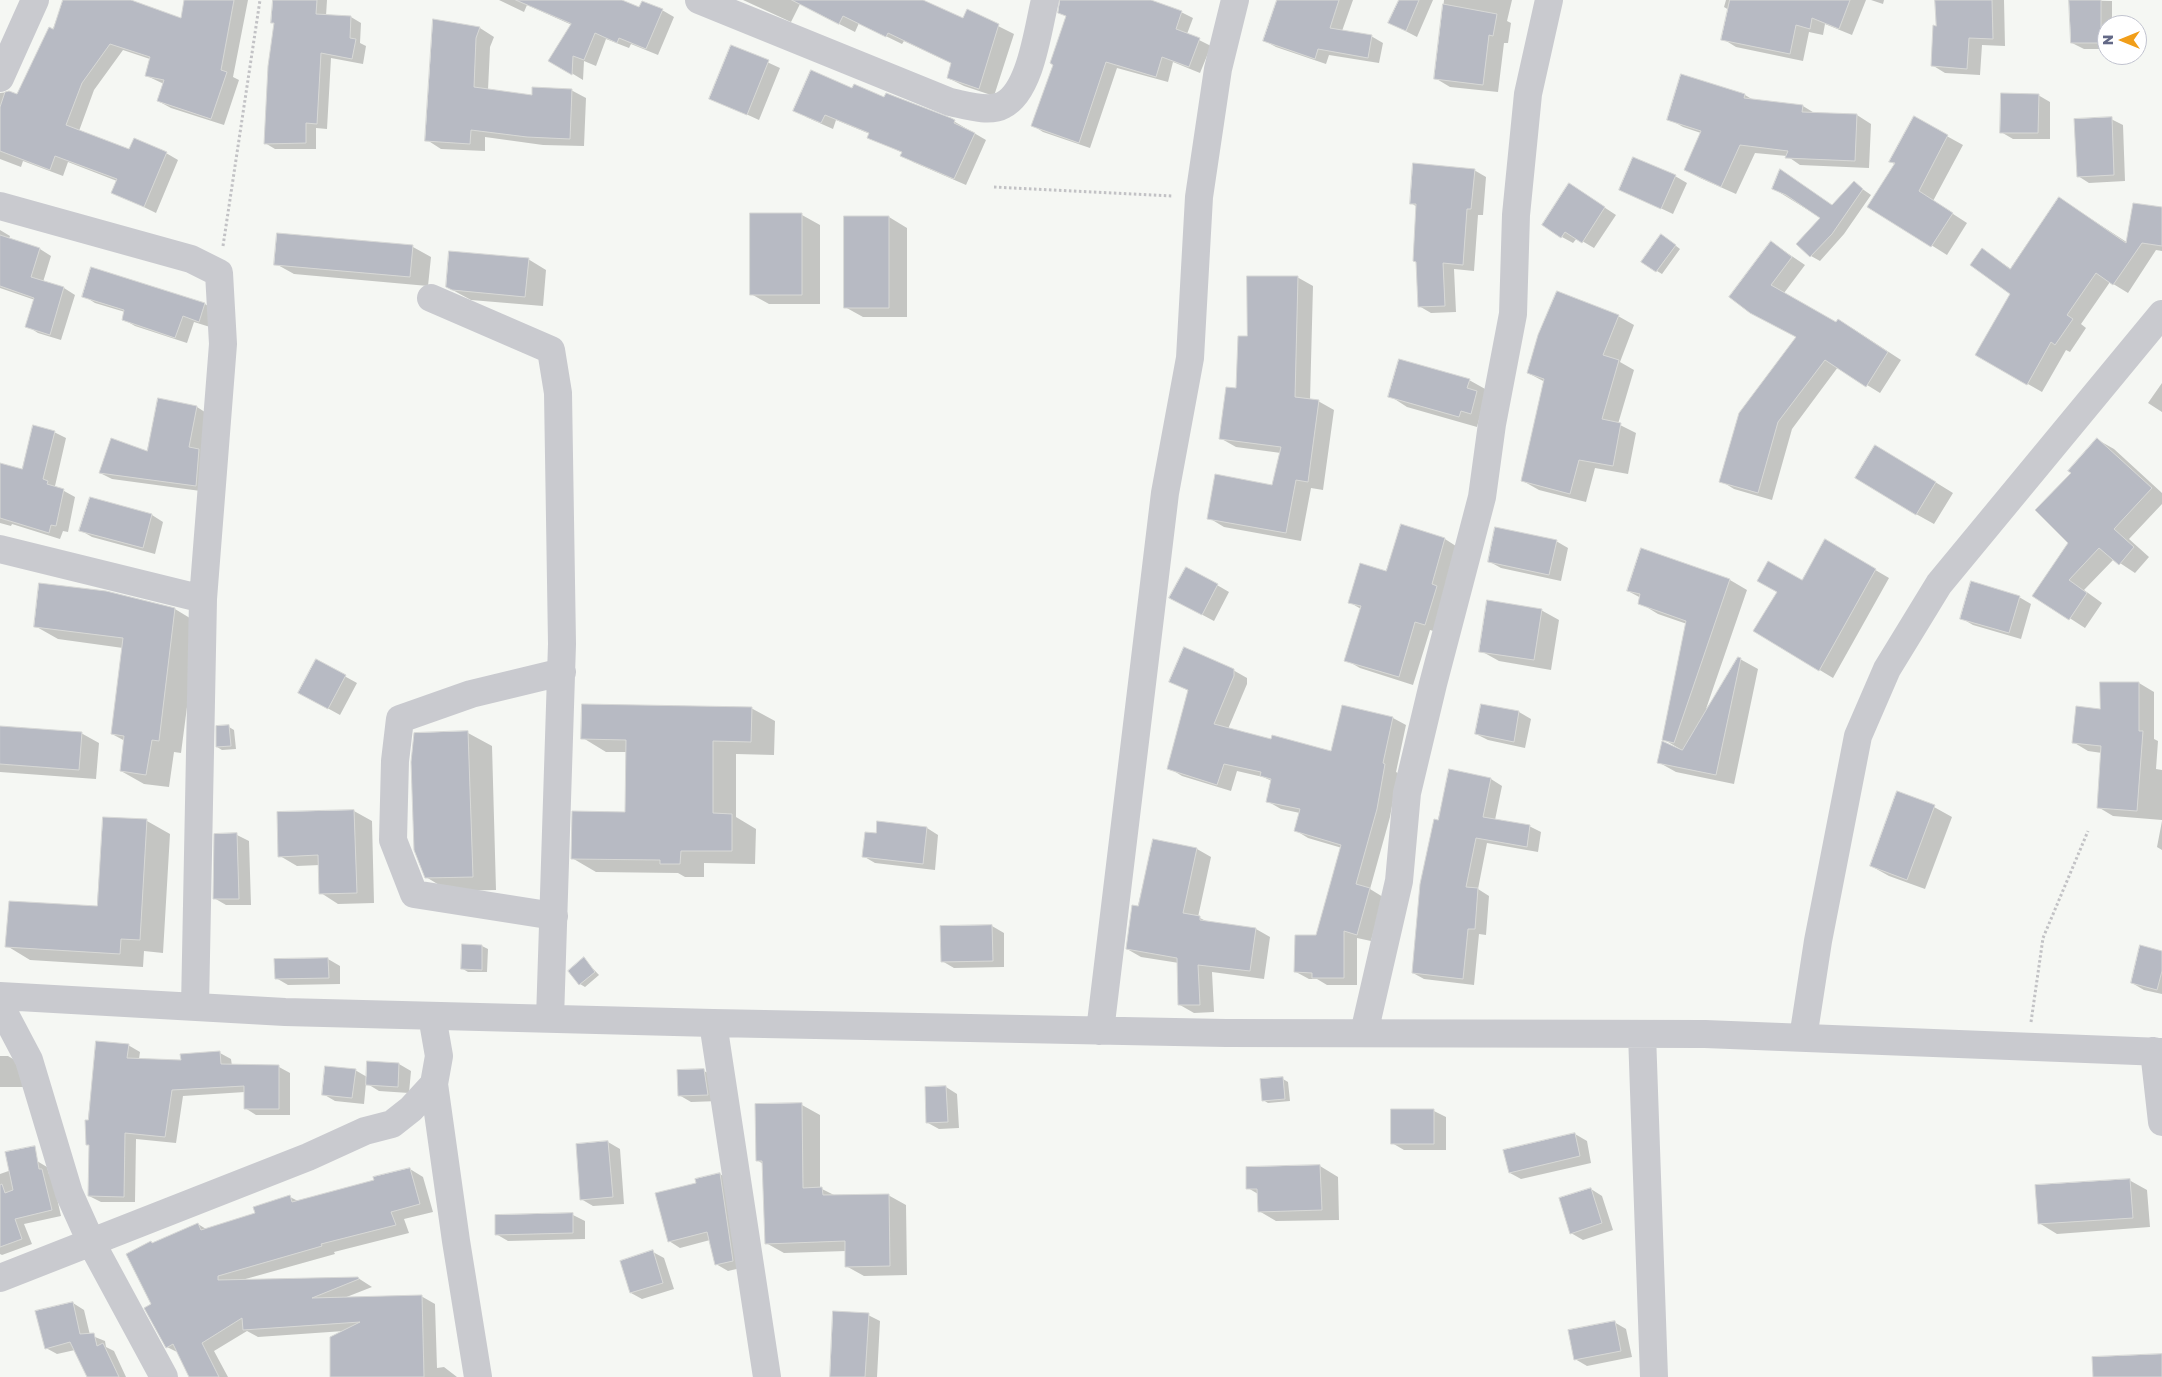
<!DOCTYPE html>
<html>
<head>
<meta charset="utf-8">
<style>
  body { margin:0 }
  #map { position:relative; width:2162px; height:1377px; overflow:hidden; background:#f5f7f3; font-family:"Golos Text",sans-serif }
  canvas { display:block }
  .north { position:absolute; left:2097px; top:15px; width:50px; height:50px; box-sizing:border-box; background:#fff; border:1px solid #c1c3cf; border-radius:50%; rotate:270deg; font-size:14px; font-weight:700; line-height:20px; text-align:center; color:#636987 }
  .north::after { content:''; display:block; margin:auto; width:18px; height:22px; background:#f19e19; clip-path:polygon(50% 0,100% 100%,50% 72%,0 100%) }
</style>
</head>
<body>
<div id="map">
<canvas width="2162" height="1377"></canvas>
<div class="north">N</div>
</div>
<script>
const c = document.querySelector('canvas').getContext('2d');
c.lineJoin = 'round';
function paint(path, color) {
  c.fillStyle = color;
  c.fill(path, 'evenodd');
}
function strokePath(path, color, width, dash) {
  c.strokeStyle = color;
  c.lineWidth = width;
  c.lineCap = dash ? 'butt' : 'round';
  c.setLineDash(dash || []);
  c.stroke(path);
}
paint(new Path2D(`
  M65 0H127L182 19 186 0H250H248L233 77 239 80 224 125 171 108 158 101 164 84 147 76 150 59 123 50 94 90 79 131 130 151 166 153 178 160 156 213 113 192 117 181 68 162 63 176 23 161 21 167 0 159V93L9 92 18 95 54 31Z
  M274 0H327L326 16 351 17 361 23 360 43 366 46 363 64 331 58 327 129 316 128V149H275L265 143 275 24 273 22Z
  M499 0H619L640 9 662 10 674 17 658 55 631 44 629 48 606 39 596 66 584 61 583 80 550 60 572 25 527 5 524 12Z
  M743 0H923L963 20 998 26 1014 34 994 96 964 86 948 78 953 64 904 41 902 44 859 23 855 32 800 4 791 22Z
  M1066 0H1147L1181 12 1193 18 1187 34 1211 46 1200 73 1173 62 1168 82 1117 68 1090 148 1043 132 1032 125 1054 65 1067 17Z
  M1278 0H1353L1342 31 1371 36 1383 43 1379 63 1329 55 1326 64 1276 47 1265 41Z
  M1400 0H1433L1417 37 1390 23Z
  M1444 0H1512L1507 21 1511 23 1508 43H1504L1498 92 1450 87 1435 78Z
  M1726 0H1866L1852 35 1825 24 1823 35 1809 32 1803 61 1736 47 1723 39 1729 10 1724 7Z
  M1871 0H1884L1883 4Z
  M1936 0H2004L2005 46 1982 45 1980 75 1945 73 1932 65 1937 27Z
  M2071 0 2112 1V25H2107V49H2084L2072 43Z
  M434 20 480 28 494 37 490 47 488 90 533 97 571 90 586 98 584 146 543 145 485 137V151L441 149 427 140Z
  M732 46 780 68 759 120 711 98Z
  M1682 76 1745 95 1755 101 1803 106 1816 114 1857 115 1871 124 1869 168 1800 165 1787 156 1755 153 1736 194 1700 178 1685 170 1701 133 1683 127 1669 119Z
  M2038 95 2050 102V139H2013L2001 132Z
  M885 98 950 119 986 140 966 185 913 162 902 155 903 153 869 137 870 134 836 120 833 129 806 117Z
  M1914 118 1963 145 1933 201 1967 223 1947 255 1869 206 1896 165 1891 162Z
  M2111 119 2123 125 2125 181 2089 183 2078 176Z
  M1474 170 1486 177 1483 215H1478L1474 271 1454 269 1456 312 1431 313 1419 306 1417 207 1411 203Z
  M1675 176 1687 183 1673 214 1620 189Z
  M1854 183 1871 195 1844 234 1820 261 1811 256 1821 218 1774 189 1833 206Z
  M1581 192 1616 215 1594 248 1577 238 1573 243 1562 237Z
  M2059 198 2128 243 2162 208V251L2156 250 2128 293 2110 282 2081 324 2086 328 2070 352 2066 350 2042 392 1977 355 2012 294 1983 250 2011 269Z
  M751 215H802L820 225V304H769L751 294Z
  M889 217 907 228V317H863L845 307Z
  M0 230 10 236 9 239 40 249 51 256 43 282 64 288 75 295 61 340 38 333 27 326 35 300 0 288Z
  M278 234 413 247 431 257 428 286 294 274 276 264Z
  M1666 238 1680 249 1662 274 1657 271Z
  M1771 242 1805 265 1784 293 1836 324 1852 328 1901 360 1880 393 1838 367 1792 429 1772 500 1734 489 1721 481 1797 337 1765 320Z
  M528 259 546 270 543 306 471 300 447 287Z
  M1297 277 1313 286 1310 400 1318 401 1334 410 1323 490 1311 488 1301 541 1224 527 1209 518 1273 486 1281 453 1236 447 1220 438 1237 390 1248 338Z
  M84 296 205 304 216 311 210 327 194 322 187 343 135 326 123 319 125 312 95 303Z
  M1618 316 1634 325 1620 362 1634 370 1618 424 1636 433 1628 474 1595 468 1586 502 1539 490 1523 481 1545 382 1528 373Z
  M1469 380 1487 390 1477 427 1407 407 1390 396Z
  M2162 383V412L2148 403Z
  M159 399 197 407 208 414 201 451 210 457 208 492 112 479 100 473 148 453Z
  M54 432 66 438 55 486 75 497 68 532 63 531 60 539 12 524 11 526 0 523V464L23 470Z
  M2098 440 2114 449 2162 493V504L2129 539 2149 557 2135 573 2114 559 2084 590 2102 603 2085 628 2034 595 2070 543 2072 473Z
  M1893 456 1953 493 1934 524 1916 514Z
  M152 515 163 522 155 554 92 537 80 530Z
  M1402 526 1445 539 1459 548 1440 633 1430 630 1413 685 1360 668 1346 660 1361 609 1349 602 1387 572Z
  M1556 541 1568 548 1561 581 1501 568 1490 562Z
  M1826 541 1889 578 1833 678 1755 631 1803 581Z
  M1730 580 1747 590 1706 709 1740 659 1758 669 1734 784 1676 772 1658 762 1680 749 1663 739 1687 624 1658 614 1640 603 1641 598 1628 591Z
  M1217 585 1229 592 1214 621 1182 604Z
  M105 592 175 609 198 623 181 753 174 752 169 787 144 784 121 771 125 741 112 734 123 648 58 639 35 626Z
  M2019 597 2031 604 2021 639 1973 625 1961 618Z
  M1541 610 1559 620 1551 670 1499 661 1481 651Z
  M317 661 357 683 340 715 311 699Z
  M1233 670 1247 678V684L1228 729 1332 753 1393 718 1406 725 1396 772 1398 773 1390 817 1370 889 1383 897 1371 941 1357 938V985H1327L1317 979H1309L1296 972 1317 936 1342 848 1308 838 1295 830 1300 813 1281 809 1267 801 1272 781 1263 777 1237 771 1231 791 1182 776 1169 768 1189 691 1171 682Z
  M2101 683H2139L2154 692V739L2158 741 2156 769 2162 770V820L2113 816 2098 807 2102 753 2088 751 2073 742 2101 710Z
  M1482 705 1519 712 1531 719 1525 748 1488 740 1476 734Z
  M751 708 775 721 774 755 736 754V817L756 829 755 864 704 863V877H685L678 873 596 872 572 858 626 813 627 752H606L583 738Z
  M0 727 81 733 99 743 96 779 0 772Z
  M229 727 234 730 236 749 222 750 217 747Z
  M468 733 492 746 496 890 449 891 426 877 415 734Z
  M1450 771 1491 779 1502 786 1495 820 1529 826 1541 832 1538 852 1487 843 1478 889 1489 896 1486 935 1479 934 1474 985 1424 979 1413 973Z
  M1898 793 1934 807 1952 817 1925 889 1889 876 1871 866Z
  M354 811 372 821 374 903 338 904 321 893 320 865 297 866 280 856 279 813Z
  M147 821 170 834 163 953 144 951 143 967 30 960 7 946 98 908Z
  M2162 821V850L2157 847Z
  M927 828 938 835 935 870 875 863 863 856 877 835Z
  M237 835 249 841 251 905H226L214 898Z
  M1197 849 1211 857 1198 917 1210 923 1256 929 1270 937 1264 979 1212 972 1214 1012 1194 1013 1180 1005 1179 963 1141 957 1127 949 1139 907Z
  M992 926 1004 933V967L954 968 942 961V927Z
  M463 945 482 946 488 949 487 972H468L463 969Z
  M2162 952V994L2144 990 2132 983Z
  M328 959 340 966V984L288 985 276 978V960Z
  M584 959 599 975 585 987 580 984Z
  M128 1045 140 1052 139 1059 182 1061 220 1053 231 1059 232 1066 279 1067 290 1073V1115H256L245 1108V1092L183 1096 176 1143 136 1139 135 1202H101L89 1196V1121Z
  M0 1056H8L20 1063 28 1087H0Z
  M399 1064 411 1071 409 1093 379 1091 366 1083 364 1104 335 1101 323 1094 355 1070 367 1077Z
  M704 1071 716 1077 719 1101 691 1102 679 1095Z
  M1283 1079 1288 1082 1290 1101 1268 1103 1263 1100Z
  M946 1087 957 1094 959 1128 939 1129 928 1123Z
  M756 1105H802L820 1115V1188L836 1196 888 1195 906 1205 907 1275 864 1276 846 1266V1251L784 1253 766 1243 763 1164 757 1160Z
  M1434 1111 1446 1117V1150H1404L1392 1143Z
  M1575 1134 1587 1141 1591 1163 1521 1179 1510 1173Z
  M608 1142 620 1149 624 1204 593 1206 581 1199 577 1145Z
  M37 1161 47 1167 49 1174 52 1176 61 1216 24 1224 32 1244 2 1255 0 1254V1174Z
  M1320 1166 1338 1177 1339 1220 1276 1221 1259 1211 1258 1194 1248 1188Z
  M410 1169 423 1177 433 1212 404 1219 409 1233 334 1252 335 1254 242 1280 358 1278 372 1287 344 1298 421 1296 435 1304 437 1368 444 1367 457 1377H332L344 1331 258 1337 247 1331 214 1351 228 1377H191L179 1353 167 1347 153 1304V1244L198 1224 206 1229 256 1213 290 1197 298 1201 376 1181Z
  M720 1174 732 1181 745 1267 728 1271 716 1264 710 1240 680 1248 669 1241 698 1184Z
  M2129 1180 2147 1190 2150 1227 2057 1234 2039 1223Z
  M1591 1189 1602 1196 1613 1230 1583 1240 1571 1233Z
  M573 1215 585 1221V1239L508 1241 496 1234Z
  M653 1252 664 1258 674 1289 642 1299 631 1293Z
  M73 1303 84 1310 90 1335 105 1341 106 1347 114 1351 126 1377H88L75 1350 57 1354 46 1348Z
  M868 1315 880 1321 877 1377H831Z
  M1614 1322 1626 1329 1632 1357 1587 1366 1575 1359Z`), '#0003');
const building = new Path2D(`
  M63 0H131L181 18 184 0H234L221 70 227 72 211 119 157 101 164 80 145 76 150 57 110 44 82 83 66 125 129 149 134 138 167 152 144 207 111 193 117 179 55 156 50 170 0 151V107L5 92 9 91 17 94 49 27 53 29Z
  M273 0H317L316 14 351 16 350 38 356 39 352 59 321 53 317 124 306 123V143L264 144 268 66 274 23H271Z
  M516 0H622L639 7 642 1 663 9 646 49 619 38 617 43 595 33 584 60 573 56 572 75 548 61 571 24Z
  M792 0H923L963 18 967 9 999 24 979 89 947 78 951 63 888 33 886 37 843 16 839 24Z
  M1060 0H1151L1182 11 1176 29 1200 38 1189 67 1162 57 1156 77 1106 62 1079 143 1031 126 1053 65 1050 63 1066 16 1058 13Z
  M1277 0H1339L1330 28 1372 35 1368 58 1318 49 1315 59 1263 41Z
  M1399 0H1419L1406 31 1388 23Z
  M1730 0H1850L1839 29 1812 18 1810 29 1796 25 1790 54 1721 40Z
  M1935 0H1992L1993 39 1969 38 1967 69 1931 66 1933 25 1936 26Z
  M2069 0H2101V43H2071Z
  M1443 4 1497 14 1493 36 1489 35 1483 85 1434 79Z
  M433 19 480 27 476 38 474 87 532 95V87L572 89 570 139 527 137 471 130 470 144 425 141Z
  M731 45 769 60 747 115 709 99Z
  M811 70 852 88 854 84 884 97 886 93 951 118 955 120 954 123 975 133 954 179 900 156 902 152 867 138 869 133 825 115 821 123 793 111Z
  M1681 74 1745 94 1744 98 1803 105 1802 112 1857 114 1855 161 1785 158 1788 151 1740 145 1721 187 1684 170 1701 131 1667 120Z
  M2001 93 2039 94 2038 133H2000Z
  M1914 116 1948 135 1919 191 1953 213 1931 247 1867 207 1895 163 1889 162Z
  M2112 117 2114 175 2077 177 2074 119Z
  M1633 157 1676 175 1661 209 1619 190Z
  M1413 163 1475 169 1471 209H1467L1463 265 1443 263 1445 306 1418 307 1416 262 1413 261 1416 204H1410Z
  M1780 169 1832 205 1854 181 1863 189 1832 234 1810 257 1796 244 1820 218 1786 195 1772 189Z
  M1569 183 1605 207 1582 243 1565 232 1561 238 1542 225Z
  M2059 197 2126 243 2133 203 2162 207V246L2142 243 2113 285 2096 273 2067 315 2073 319 2055 345 2051 342 2027 385 1975 355 2010 294 1970 265 1982 248 2010 269Z
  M750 213H802V295H750Z
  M844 216H889V308H844Z
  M277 233 413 245 410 277 274 265Z
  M1661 234 1676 245 1656 272 1641 262Z
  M0 235 40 248 31 277 64 287 50 335 25 327 34 298 0 286Z
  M1771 241 1792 257 1771 285 1836 322 1838 319 1888 352 1866 387 1825 360 1778 422 1758 493 1719 482 1739 413 1796 337 1750 313 1729 297Z
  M449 251 529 258 525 297 452 290 446 287Z
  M91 267 205 303 199 322 183 316 175 338 122 320 124 310 82 297Z
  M1247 276H1298L1295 397 1319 400 1308 482 1296 480 1286 533 1207 519 1215 474 1272 485 1281 447 1219 439 1226 387 1236 388 1238 336H1247Z
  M1557 291 1619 315 1603 355 1619 360 1602 419 1621 423 1613 466 1579 460 1570 494 1521 481 1544 379 1527 373 1538 335Z
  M1399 359 1470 379 1467 388 1477 391 1471 414 1461 411 1459 417 1388 397Z
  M158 398 197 406 189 447 199 449 196 486 99 473 111 438 147 451Z
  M33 425 55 431 43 479 48 481 47 484 64 489 56 526 51 525 49 533 0 518V463L22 469Z
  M2097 438 2152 488 2114 529 2134 547 2119 565 2099 548 2069 580 2087 593 2069 620 2032 596 2068 543 2035 510 2071 473 2068 471Z
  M1875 445 1936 482 1916 515 1855 478Z
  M90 497 152 514 143 548 79 531Z
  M1401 524 1445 538 1432 584 1437 586 1425 625 1415 622 1399 677 1344 661 1361 606 1348 603 1360 563 1386 571Z
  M1495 527 1557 540 1549 575 1488 562Z
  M1825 539 1876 569 1819 671 1753 631 1777 592 1757 581 1768 561 1802 580Z
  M1641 548 1730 579 1674 743 1662 740 1686 621 1638 604 1640 594 1627 591Z
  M1186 567 1218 584 1202 615 1169 598Z
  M1971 581 2020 596 2009 633 1960 619Z
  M39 583 106 591 175 608 159 741 152 740 146 775 120 771 124 736 111 734 123 638 34 627Z
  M1487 600 1542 609 1534 660 1479 652Z
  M1184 647 1234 669V676L1214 724 1271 739 1272 735 1331 751 1342 705 1393 717 1383 763 1385 764 1377 809 1356 884 1370 888 1357 935 1344 931V978H1312V973L1294 972 1295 935H1316L1341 845 1294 831 1300 809 1266 802 1271 779 1260 776 1261 772 1224 764 1217 785 1167 769 1188 690 1169 682Z
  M1738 657 1741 658 1716 775 1657 763 1662 741 1682 750Z
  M316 659 346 675 328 709 298 693Z
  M2100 682H2139V731H2143L2137 811 2097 808 2101 746 2072 743 2076 706 2100 709Z
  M582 704 752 707 751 742 713 741V813L732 814V851H681L680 864H660V860L571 859 572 811 625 812 626 740 581 739Z
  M1481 704 1519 711 1514 742 1475 734Z
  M229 725 231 746 216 747V726Z
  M0 726 82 732 79 770 0 764Z
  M468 731 473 877 425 878 414 850 411 762 414 733Z
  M1449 769 1491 778 1483 817 1530 825 1527 847 1476 838 1466 887 1478 888 1475 929H1468L1463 979 1412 973 1420 884 1434 819 1438 820Z
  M1897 791 1935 805 1907 880 1870 866Z
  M354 810 357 893 319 894 318 855 278 857 277 812Z
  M103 817 147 819 140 940 121 939 120 954 5 947 9 901 97 906Z
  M877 821 927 827 923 864 862 857 865 832 876 833Z
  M237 833 239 899H213L214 834Z
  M1153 839 1197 848 1183 913 1200 916V920L1256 928 1250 971 1198 965 1200 1005H1178L1177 958 1126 949 1132 905 1138 906Z
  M992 925 993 961 941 962 940 926Z
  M462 944 482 945V970L461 969Z
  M2140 945 2162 951V971L2157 990 2131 983Z
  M584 957 595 972 579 985 568 971Z
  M328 958 329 978 275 979 274 959Z
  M96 1041 129 1044 127 1058 181 1060 180 1054 220 1051 221 1064 279 1065V1109H244V1086L172 1090 165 1137 125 1133 124 1197 88 1196 89 1145H86L85 1120H88Z
  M367 1061 399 1063 398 1087 366 1085Z
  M325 1066 356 1069 352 1098 322 1095Z
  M704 1069 708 1095 678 1096 677 1070Z
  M1283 1077 1285 1099 1262 1101 1260 1079Z
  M946 1086 948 1122 926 1123 925 1087Z
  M802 1103 803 1188 822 1187 823 1195 889 1194 890 1266 845 1267V1241L765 1244 762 1161H756L755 1104Z
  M1391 1109H1434V1144H1391Z
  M1575 1133 1580 1156 1509 1173 1503 1150Z
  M608 1141 613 1197 580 1200 576 1144Z
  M35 1146 39 1169H42L52 1210 15 1219 22 1239 0 1247V1185L2 1184 5 1193 13 1190 5 1152Z
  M1320 1165 1322 1210 1258 1212 1257 1189H1246V1167Z
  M410 1168 420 1204 391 1212 396 1225 321 1244 322 1246 218 1276V1280L358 1277 359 1279 312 1298 422 1295 424 1377H330V1337L360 1322 243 1330 242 1318 202 1343 219 1377H189L173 1344 166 1348 144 1308 151 1304 126 1254 151 1241 152 1243 198 1223 201 1230 255 1213 253 1207 290 1195 292 1202 374 1180 373 1177Z
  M720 1173 733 1261 715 1265 707 1232 668 1242 655 1193 696 1183 695 1179Z
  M2130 1179 2133 1218 2038 1224 2035 1185Z
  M1591 1188 1602 1223 1570 1234 1559 1198Z
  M573 1213V1233L495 1235V1215Z
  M653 1250 663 1283 630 1293 620 1261Z
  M73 1302 80 1334 94 1333 97 1346 103 1343 119 1377H87L70 1342 45 1349 35 1311Z
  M833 1311 869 1313 865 1377H830Z
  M1615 1321 1621 1351 1574 1360 1568 1330Z
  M2162 1354V1377H2093L2092 1357Z`);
paint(building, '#b7bac3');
strokePath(building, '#d7d8d6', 1);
strokePath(new Path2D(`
  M994 187 1173 196
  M223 246 260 0
  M2031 1022 2043 938 2088 831`), '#c2c2c5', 3, [2.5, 2.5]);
strokePath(new Path2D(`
  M699 0 950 102C965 105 989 113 1003 105 1031 91 1038 28 1045 0
  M0 78 35 0
  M0 206 191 259 219 273 223 344 203 599 195 1007
  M431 298 551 350 558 393 562 644 550 1019
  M0 549 203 599
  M554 916 414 894 393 840 395 761 400 719 471 694 562 672
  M0 996 285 1012 713 1023 1226 1033 1705 1034 2162 1052
  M0 1005 29 1060 69 1193 91 1242 164 1377
  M713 1023 767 1377
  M1100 1031 1165 493 1190 358 1199 197 1218 69 1235 0
  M1364 1033 1399 881 1407 793 1433 684 1482 497 1492 424 1513 314 1516 215 1528 94 1549 0
  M1642 1034 1654 1377
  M1803 1038 1818 941 1858 736 1887 669 1939 584 2162 314
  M2154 1051 2162 1122
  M434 1084 456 1241 478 1377
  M0 1278 308 1157 365 1131 392 1124 411 1109 434 1084 439 1056 432 1016`), '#c9cacf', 28);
</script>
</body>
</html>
